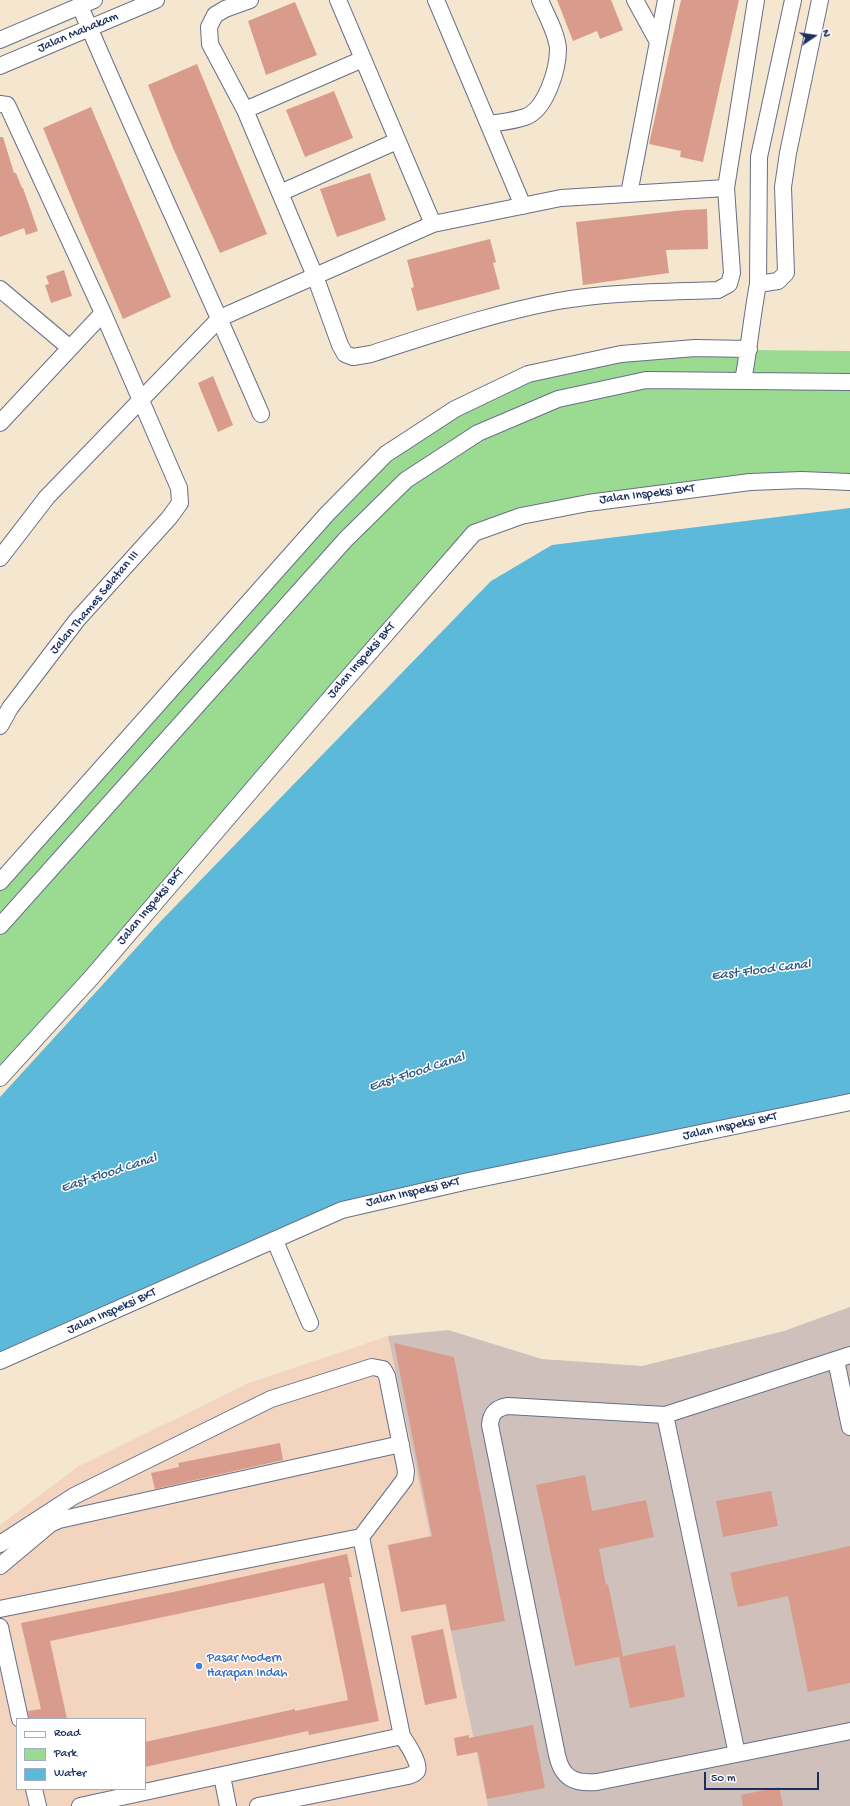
<!DOCTYPE html>
<html>
<head>
<meta charset="utf-8">
<style>
  body { margin:0 }
  #map { position:relative; width:850px; height:1806px; overflow:hidden; background:#f5e7cf; font-family:"Gochi Hand",sans-serif }
  canvas { display:block }
  .legend { position:absolute; left:16px; top:1718px; width:130px; height:72px; box-sizing:border-box; background:#fff; border:1px solid #a4acbf; margin:0; padding:5px 7px; list-style:none; font-size:12px; color:#1b2f5e }
  .legend li { display:flex; align-items:center; gap:8px; height:20px }
  .legend b { width:20px; border:1px solid #a4acbf }
  .north { position:absolute; left:794px; top:16px; width:40px; height:40px; -webkit-text-stroke:3px #fff; paint-order:stroke; rotate:77deg; font-size:11px; font-weight:700; line-height:16px; text-align:center; color:#1b2f5e }
  .north::after { content:''; display:block; margin:auto; width:14px; height:18px; background:#1b2f5e; clip-path:polygon(50% 0,100% 100%,50% 72%,0 100%) }
  .scale { position:absolute; left:704px; top:1772px; width:115px; height:18px; box-sizing:border-box; border:2px solid #1b2f5e; border-top:0; padding-left:5px; font-size:12px; line-height:14px; white-space:nowrap; color:#1b2f5e; -webkit-text-stroke:3px #fff; paint-order:stroke }
</style>
</head>
<body>
<div id="map">
<canvas width="850" height="1806"></canvas>
<ul class="legend">
<li><b style="height:5px;background:#fff"></b>Road</li>
<li><b style="height:11px;background:#9bdb91"></b>Park</li>
<li><b style="height:11px;background:#5cb9da"></b>Water</li>
</ul>
<div class="north">N</div>
<div class="scale">50 m</div>
</div>
<script>
const c = document.querySelector('canvas').getContext('2d');
c.lineJoin = 'round';
function paint(path, color) {
  c.fillStyle = color;
  c.fill(path, 'evenodd');
}
function strokePath(path, color, width, dash) {
  c.strokeStyle = color;
  c.lineWidth = width;
  c.lineCap = dash ? 'butt' : 'round';
  c.setLineDash(dash || []);
  c.stroke(path);
}
function write(font, color, halo, rows, align = 'center') {
  c.font = font + ' "Gochi Hand",sans-serif';
  c.lineWidth = 3;
  c.setLineDash([]);
  c.textBaseline = 'middle';
  c.strokeStyle = halo;
  c.fillStyle = color;
  for (const [text, x, y, turn = 0] of rows) {
    c.save();
    c.translate(x, y);
    c.rotate((+turn || 0) * Math.PI / 180);
    c.textAlign = isNaN(turn) ? turn : align;
    if (halo) c.strokeText(text, 0, 0);
    c.fillText(text, 0, 0);
    c.restore();
  }
}
paint(new Path2D(`
  M388 1336 488 1806H0V1525L79 1466 249 1383ZM17 1719H145V1789H17Z`), '#f3d4bf');
paint(new Path2D(`
  M850 1307V1806H488L388 1336 448 1330 542 1359 642 1366 784 1331Z`), '#cfc0bb');
paint(new Path2D(`
  M749 350 850 351V482L619 499 474 533 0 1074V882L386 454 528 374 621 354Z`), '#9bdb91');
paint(new Path2D(`
  M850 508V1094L355 1201 0 1356V1097L159 923 491 581 552 545Z`), '#5cb9da');
paint(new Path2D(`
  M557 0H611L623 30 600 39 597 31 573 41Z
  M681 0H739L703 162 680 157 681 151 649 144Z
  M295 2 317 55 266 75 248 21Z
  M197 64 267 234 220 253 173 148 148 85Z
  M334 91 353 138 305 157 286 110Z
  M91 107 171 297 123 319 83 226 43 128Z
  M0 137H3L14 173H16L22 188H23L38 231 26 235 24 228 0 237Z
  M370 173 386 220 337 237 320 189Z
  M707 209 708 249 666 250 669 273 583 285 576 222 685 210Z
  M490 239 496 262 493 263 500 289 417 311 411 288 414 287 407 260Z
  M64 270 72 296 51 303 45 285 49 284 46 276Z
  M213 376 233 425 218 432 198 383Z
  M394 1343 454 1357 505 1621 451 1631 446 1604 401 1612 388 1545 432 1536Z
  M280 1443 283 1460 155 1489 151 1473 179 1467 178 1463Z
  M585 1475 592 1511 646 1500 654 1537 599 1549 606 1585 608 1584 623 1656 575 1666 536 1485Z
  M771 1491 778 1526 723 1537 716 1501Z
  M850 1546V1683L808 1692 788 1596 738 1607 730 1573Z
  M347 1554 352 1577H349L379 1721 309 1735 308 1731 145 1767V1742L295 1709V1711L348 1700 324 1583 50 1641 67 1719H29L28 1711 41 1709 21 1623 178 1591Z
  M443 1629 457 1698 425 1705 411 1636Z
  M675 1645 685 1697 630 1708 619 1657Z
  M533 1725 545 1788 487 1799 478 1752 457 1756 454 1738 469 1735V1738Z
  M779 1787 783 1806H743L741 1795Z`), '#d99c8c');
const minor = new Path2D(`
  M250 0 225 9 215 15 209 27 210 44 245 110 315 276 340 345 345 354 353 357 371 354C433 334 494 313 558 301 609 292 666 292 718 290L729 284 732 273 726 188 756 0
  M338 0 433 224
  M436 0 523 206
  M635 0 658 42
  M793 0 759 157 758 284 778 281 786 273 783 187 788 153 820 0
  M80 6C138 143 202 277 261 414
  M0 40 94 0
  M0 66 156 0
  M0 104 7 105 9 109 103 313 179 488 180 503 169 518 77 620 10 708 0 726
  M245 110 363 59
  M489 124C501 122 514 121 525 117 546 110 558 69 558 49 557 33 546 15 540 0
  M280 193 397 141
  M629 194 666 0
  M0 289 70 348
  M743 381C749 349 752 316 758 284
  M0 423 103 313
  M0 558 47 497 220 318 433 224 561 198 726 188
  M0 882 327 514 386 454 455 409 528 374 621 354 695 348 749 349
  M0 926 346 539 406 480 478 433 558 399 646 380 850 382
  M0 1078 91 978 338 689 474 533 521 516 588 503 750 482 802 480 850 482
  M275 1241 310 1323
  M850 1355 665 1415 508 1406C496 1408 491 1413 490 1425L557 1755C562 1778 574 1784 597 1782L850 1731
  M836 1360 850 1427
  M0 1361 342 1210 464 1182 850 1102
  M665 1415 737 1754
  M0 1544 74 1496 271 1399 372 1367 383 1369 387 1376 406 1471 405 1479 361 1537
  M0 1566 50 1524 59 1520 401 1444
  M0 1609 361 1537 402 1736 80 1806
  M0 1627 20 1719
  M222 1776 228 1806
  M34 1789 38 1806
  M258 1806 408 1776C411 1775 415 1774 417 1771 421 1764 406 1742 402 1736`);
strokePath(minor, '#676f86', 18);
strokePath(minor, '#fff', 16);
for (const [x, y, r, color] of [
  [199,1666,4,"#3f7fe0"]
]) {
  const dot = new Path2D();
  dot.arc(x, y, r, 0, 2 * Math.PI);
  c.fillStyle = color;
  c.fill(dot);
  strokePath(dot, '#fff', 1.5);
}
write('13px', '#1b2f5e', '#fff', [
  ["Jalan Mahakam",78,33,-23],
  ["Jalan Inspeksi BKT",647,495,-7],
  ["Jalan Thames Selatan III",95,603,-50],
  ["Jalan Inspeksi BKT",362,661,-49],
  ["Jalan Inspeksi BKT",151,907,-50],
  ["Jalan Inspeksi BKT",730,1127,-12],
  ["Jalan Inspeksi BKT",413,1193,-13],
  ["Jalan Inspeksi BKT",112,1312,-24]
]);
write('13px', '#366cbe', '#fff', [
  ["Pasar Modern",207,1659],
  ["Harapan Indah",207,1674]
], 'left');
write('italic 14px', '#325f89', '#fff', [
  ["East Flood Canal",761,971,-7],
  ["East Flood Canal",417,1073,-18],
  ["East Flood Canal",109,1174,-18]
]);
</script>
</body>
</html>
